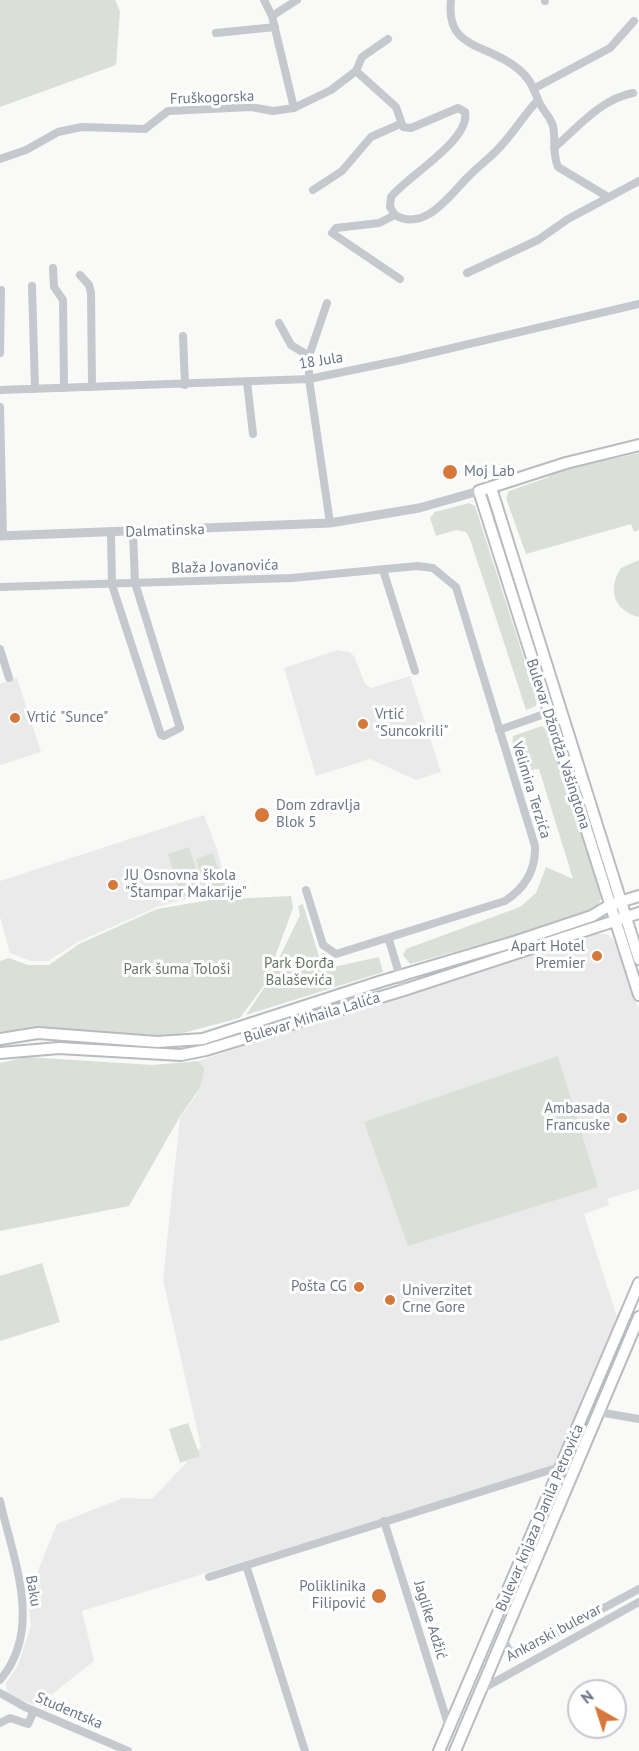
<!DOCTYPE html>
<html>
<head>
<meta charset="utf-8">
<style>
  body { margin:0 }
  #map { position:relative; width:639px; height:1751px; overflow:hidden; background:#f9f9f7; font-family:"PT Sans",sans-serif }
  canvas { display:block }
  .north { position:absolute; left:567px; top:1679px; width:60px; height:60px; box-sizing:border-box; background:#fff; border:2px solid #c4c8ce; border-radius:50%; rotate:321deg; font-size:16px; font-weight:700; line-height:24px; text-align:center; color:#6b7585 }
  .north::after { content:''; display:block; margin:auto; width:21px; height:27px; background:#d6783a; clip-path:polygon(50% 0,100% 100%,50% 72%,0 100%) }
</style>
</head>
<body>
<div id="map">
<canvas width="639" height="1751"></canvas>
<div class="north">N</div>
</div>
<script>
const c = document.querySelector('canvas').getContext('2d');
c.lineJoin = 'round';
function paint(path, color) {
  c.fillStyle = color;
  c.fill(path, 'evenodd');
}
function strokePath(path, color, width, dash) {
  c.strokeStyle = color;
  c.lineWidth = width;
  c.lineCap = dash ? 'butt' : 'round';
  c.setLineDash(dash || []);
  c.stroke(path);
}
function write(font, color, halo, rows, align = 'center') {
  c.font = font + ' "PT Sans",sans-serif';
  c.lineWidth = 6;
  c.setLineDash([]);
  c.textBaseline = 'middle';
  c.strokeStyle = halo;
  c.fillStyle = color;
  for (const [text, x, y, turn = 0] of rows) {
    c.save();
    c.translate(x, y);
    c.rotate((+turn || 0) * Math.PI / 180);
    c.textAlign = isNaN(turn) ? turn : align;
    if (halo) c.strokeText(text, 0, 0);
    c.fillText(text, 0, 0);
    c.restore();
  }
}
paint(new Path2D(`
  M337 650 349 652 354 656 365 684 371 688 410 676 441 772 416 780 370 759 316 776 284 668Z
  M17 678 41 752 0 765V684Z
  M204 815 218 852 227 888 157 907 78 942 48 961H31L10 953 0 917V881Z
  M596 934H607L616 942 639 1010V1189L607 1199 609 1205 584 1214 618 1320 556 1466 82 1611 94 1661 37 1706 8 1695 6 1683 18 1665 31 1626 27 1597 57 1524 123 1498 152 1499 201 1447 163 1280 180 1117 196 1096 204 1067 198 1061Z`), '#eaeaea');
paint(new Path2D(`
  M0 0H115L120 11 116 65 0 107Z
  M639 453V530L634 532 631 524 526 554 506 498 509 491 549 477 548 473Z
  M469 503 475 506 537 699 536 706 526 710 470 539 466 532 456 530 436 536 430 518 435 512Z
  M639 560V617C614 611 607 589 621 568Z
  M542 726 550 732 602 895 599 904 591 914 410 964 403 955 406 949 520 907 536 893 546 867 573 879 539 769 519 771 512 748 513 736Z
  M189 847 203 890 181 897 168 854Z
  M213 853 224 886 206 891 196 859Z
  M291 896 293 908 265 984 240 1018 168 1037 68 1031 0 1040V961L9 958 28 965H49L79 944 157 909 210 900Z
  M303 904 321 963 333 967 379 957 383 972 246 1015 266 985 300 915 298 906Z
  M558 1056 598 1187 408 1246 364 1122Z
  M26 1057 153 1065 198 1061 204 1067C204 1090 188 1102 178 1120 161 1149 145 1178 129 1206L0 1231V1063Z
  M42 1263 60 1322 0 1341V1276Z
  M188 1423 200 1456 180 1463 169 1429Z`), '#dae0d8');
const secondary = new Path2D(`
  M639 445 566 463 479 491 639 995
  M491 488 639 959
  M0 1039 38 1033 157 1042 203 1039 382 981 517 941 592 916 610 905 639 896
  M0 1053 59 1048 181 1055 206 1050 404 990 639 913
  M439 1751 639 1283
  M455 1751 639 1317`);
strokePath(secondary, '#b8bbc0', 14);
strokePath(new Path2D(`
  M264 0 272 16 294 108
  M451 0C445 50 487 43 517 68 531 79 533 88 539 102 543 111 550 116 553 126 556 140 552 153 558 167L608 197
  M545 0V1
  M272 16 297 0
  M216 33 275 27
  M356 71 362 57 388 39
  M535 88 610 48 634 21
  M554 148C578 127 601 99 633 93
  M0 159 26 150 58 132 82 127 145 129 168 111 251 107 273 111 294 108 331 90 356 71 396 107 403 127 411 128 458 108 465 112C471 140 406 177 391 197L390 207 395 215C426 233 451 193 470 175 480 165 491 157 500 147 514 132 524 115 538 100
  M313 190 342 171 371 137 400 124
  M395 215 379 223 336 228 332 233 400 279
  M53 268 54 287 63 300 64 388
  M467 273 538 240 568 219 639 181
  M80 275 89 285 91 293 92 387
  M32 286 35 389
  M279 323 291 345 309 356V379L330 523
  M183 336 185 385
  M0 353 1 290
  M309 356 327 303
  M247 382 253 434
  M0 390 309 379 401 360 639 304
  M0 407 3 536
  M111 533 112 585 161 735 164 736 180 728 135 583 133 532
  M383 570 415 671
  M0 587 292 578 417 566 433 568 456 587 535 846C536 871 525 888 505 901L336 954 323 945 306 890
  M0 649 9 678
  M499 730 553 711
  M389 940 404 990
  M599 1412 639 1419
  M0 1501C13 1559 44 1629 0 1680
  M384 1521 449 1727
  M246 1565 305 1751
  M209 1577 563 1466
  M503 1638 509 1651 522 1652 639 1589
  M482 1689 639 1602
  M0 1693 25 1707 128 1751
  M0 1723 10 1718 28 1724 34 1711`), '#c5c8cc', 8);
strokePath(new Path2D(`
  M0 536 330 523 419 508 479 491`), '#c5c8cc', 9);
strokePath(secondary, '#fff', 10);
for (const [x, y, r, color] of [
  [450,472,8,"#d6783a"],
  [15,718,6,"#d6783a"],
  [363,724,6,"#d6783a"],
  [262,815,8,"#d6783a"],
  [113,885,6,"#d6783a"],
  [597,956,6,"#d6783a"],
  [622,1118,6,"#d6783a"],
  [359,1287,6,"#d6783a"],
  [390,1300,6,"#d6783a"],
  [379,1596,8,"#d6783a"]
]) {
  const dot = new Path2D();
  dot.arc(x, y, r, 0, 2 * Math.PI);
  c.fillStyle = color;
  c.fill(dot);
  strokePath(dot, '#fff', 2);
}
write('15px', '#6b7585', '#fff', [
  ["Fruškogorska",212,98,-2],
  ["18 Jula",321,361,-9],
  ["Dalmatinska",165,531,-2],
  ["Blaža Jovanovića",225,567,-2],
  ["Bulevar Džordža Vašingtona",558,744,72],
  ["Velimira Terzića",531,790,73],
  ["Bulevar Mihaila Lalića",312,1018,-17],
  ["Bulevar knjaza Danila Petrovića",540,1518,-67],
  ["Baku",33,1591,80],
  ["Jaglike Adžić",430,1620,73],
  ["Ankarski bulevar",554,1633,-28],
  ["Studentska",69,1711,23]
]);
write('15px', '#6b7585', '#fff', [
  ["Moj Lab",464,472],
  ["Vrtić",375,715],
  ["\"Suncokrili\"",375,732],
  ["Vrtić \"Sunce\"",27,718],
  ["Dom zdravlja",276,806],
  ["Blok 5",276,823],
  ["JU Osnovna škola",125,876],
  ["\"Štampar Makarije\"",125,893],
  ["Apart Hotel",585,947,"right"],
  ["Premier",585,964,"right"],
  ["Ambasada",610,1109,"right"],
  ["Francuske",610,1126,"right"],
  ["Pošta CG",347,1287,"right"],
  ["Univerzitet",402,1291],
  ["Crne Gore",402,1308],
  ["Poliklinika",366,1587,"right"],
  ["Filipović",366,1604,"right"]
], 'left');
write('15px', '#667865', '#fff', [
  ["Park Đorđa",299,964],
  ["Balaševića",299,981],
  ["Park šuma Tološi",177,970]
]);
</script>
</body>
</html>
